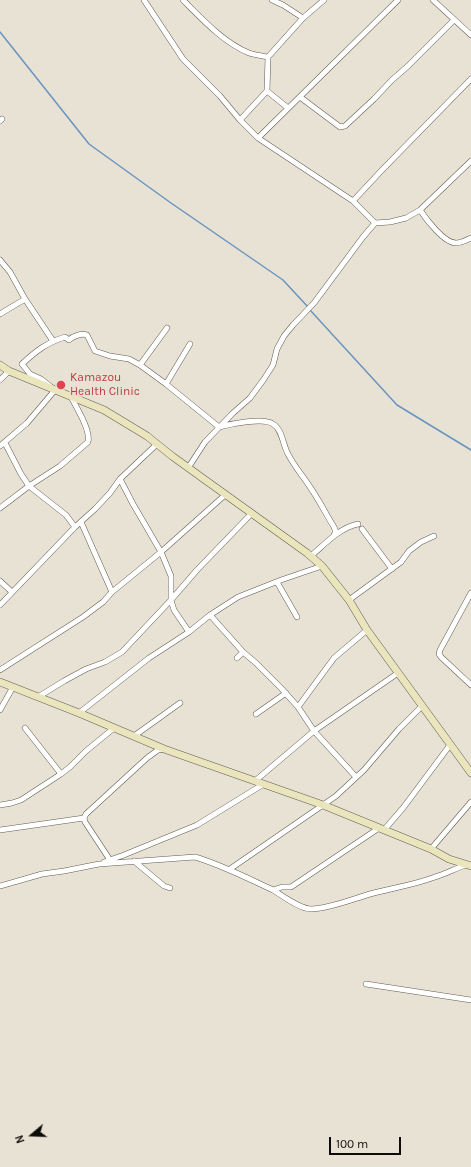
<!DOCTYPE html>
<html>
<head>
<meta charset="utf-8">
<style>
  body { margin:0 }
  #map { position:relative; width:471px; height:1167px; overflow:hidden; background:#e8e2d5; font-family:Karla,sans-serif }
  canvas { display:block }
  .north { position:absolute; left:12px; top:1115px; width:40px; height:40px; -webkit-text-stroke:3px #e8e2d5; paint-order:stroke; rotate:251deg; font-size:11px; font-weight:700; line-height:16px; text-align:center; color:#0d0b07 }
  .north::after { content:''; display:block; margin:auto; width:14px; height:18px; background:#0d0b07; clip-path:polygon(50% 0,100% 100%,50% 72%,0 100%) }
  .scale { position:absolute; left:329px; top:1137px; width:72px; height:18px; box-sizing:border-box; border:2px solid #0d0b07; border-top:0; padding-left:5px; font-size:12px; line-height:14px; white-space:nowrap; color:#0d0b07; -webkit-text-stroke:3px #e8e2d5; paint-order:stroke }
</style>
</head>
<body>
<div id="map">
<canvas width="471" height="1167"></canvas>
<div class="north">N</div>
<div class="scale">100 m</div>
</div>
<script>
const c = document.querySelector('canvas').getContext('2d');
c.lineJoin = 'round';
function strokePath(path, color, width, dash) {
  c.strokeStyle = color;
  c.lineWidth = width;
  c.lineCap = dash ? 'butt' : 'round';
  c.setLineDash(dash || []);
  c.stroke(path);
}
function write(font, color, halo, rows, align = 'center') {
  c.font = font + ' Karla,sans-serif';
  c.lineWidth = 3.5;
  c.setLineDash([]);
  c.textBaseline = 'middle';
  c.strokeStyle = halo;
  c.fillStyle = color;
  for (const [text, x, y, turn = 0] of rows) {
    c.save();
    c.translate(x, y);
    c.rotate((+turn || 0) * Math.PI / 180);
    c.textAlign = isNaN(turn) ? turn : align;
    if (halo) c.strokeText(text, 0, 0);
    c.fillText(text, 0, 0);
    c.restore();
  }
}
strokePath(new Path2D(`
  M0 32 89 144 171 203 283 280 308 307
  M310 310 397 405 471 450`), '#6994c0', 1.5);
const street = new Path2D(`
  M144 0 183 59 220 96 240 120 258 138 353 201 375 223
  M183 0C202 19 224 43 249 53 255 55 262 56 268 57
  M272 0 283 5 303 18
  M433 0 471 35
  M300 97 340 127 345 126 374 99 392 80 408 66 454 20
  M288 108 267 91 268 57 303 18 324 0
  M240 120 267 91
  M0 121 2 119
  M258 138 398 0
  M353 201 383 169 471 79
  M420 210C426 219 444 243 456 243 461 243 467 240 471 238
  M0 260 10 272 25 299 53 341
  M0 314 25 299
  M140 365 167 328
  M0 380 9 371
  M166 384 190 344
  M5 443 21 474 29 486 66 515 75 527
  M0 446 27 423 55 390 41 379 30 374 22 364C36 351 46 343 65 337L69 340C73 336 82 333 87 335L95 351 110 356 129 359 140 365 166 384 219 427C230 424 264 417 273 424 282 429 283 445 288 454 294 466 303 476 310 487 319 500 326 514 334 527L336 532 334 535
  M188 468 205 442 233 413 250 398 264 379 273 365 277 349 284 336 293 325 314 303 363 237 375 223 390 222 406 218 420 210 471 161
  M120 479 133 504 161 552 171 576V600L174 610 189 632
  M0 508 29 486 60 466 88 442C91 430 76 407 70 395
  M81 522 112 592
  M362 529 392 569
  M311 556C325 544 339 528 358 524
  M0 581 12 592
  M277 582 297 617
  M471 593 440 650 439 654 441 657 471 685
  M349 600 401 562 409 551 421 542 434 536
  M0 605 75 527 95 509 110 493 120 479 157 444
  M210 615 243 652 256 663 281 688 298 707 314 731 356 777
  M237 658 243 652
  M0 670 83 617 103 602 112 592 161 552 225 495
  M38 697 64 681 86 669 105 662 122 652 171 600 197 570 252 513
  M298 707 334 658 367 630
  M0 710 13 687
  M79 713 149 658 189 632 210 615 238 597 281 580 322 566
  M256 714 286 693
  M25 728 61 774
  M134 736 180 703
  M255 781 314 731 398 673
  M0 805 12 803 21 800 61 774 70 767 86 751 114 728
  M0 830 84 818
  M384 830 403 808 450 745
  M431 849 471 802
  M110 860 85 822 84 818 86 814 147 758 158 750 164 749
  M134 861 164 886 170 888
  M104 862 124 855 197 825 262 785
  M230 869 336 796 364 770 399 729 422 706
  M0 886 42 874 64 871 99 864 195 857C222 865 247 878 273 890L282 887H291L379 828
  M273 890C283 896 300 909 311 909 329 909 353 899 370 894 392 888 414 885 435 877 446 874 456 868 466 865
  M366 984 471 1000`);
const secondary = new Path2D(`
  M0 365 9 371 104 410 147 436 172 456 208 482 307 553 322 566 349 600 367 630 471 773
  M0 682 79 713 164 749 323 805 431 849 449 859 471 866`);
strokePath(street, '#615c51', 6);
strokePath(secondary, '#615c51', 8);
strokePath(street, '#fff', 5);
strokePath(secondary, '#eae5bd', 7);
for (const [x, y, r, color] of [
  [61,385,5,"#e0444e"]
]) {
  const dot = new Path2D();
  dot.arc(x, y, r, 0, 2 * Math.PI);
  c.fillStyle = color;
  c.fill(dot);
  strokePath(dot, '#e8e2d5', 1.5);
}
write('12px', '#be3a42', '#e8e2d5', [
  ["Kamazou",70,378],
  ["Health Clinic",70,392]
], 'left');
</script>
</body>
</html>
